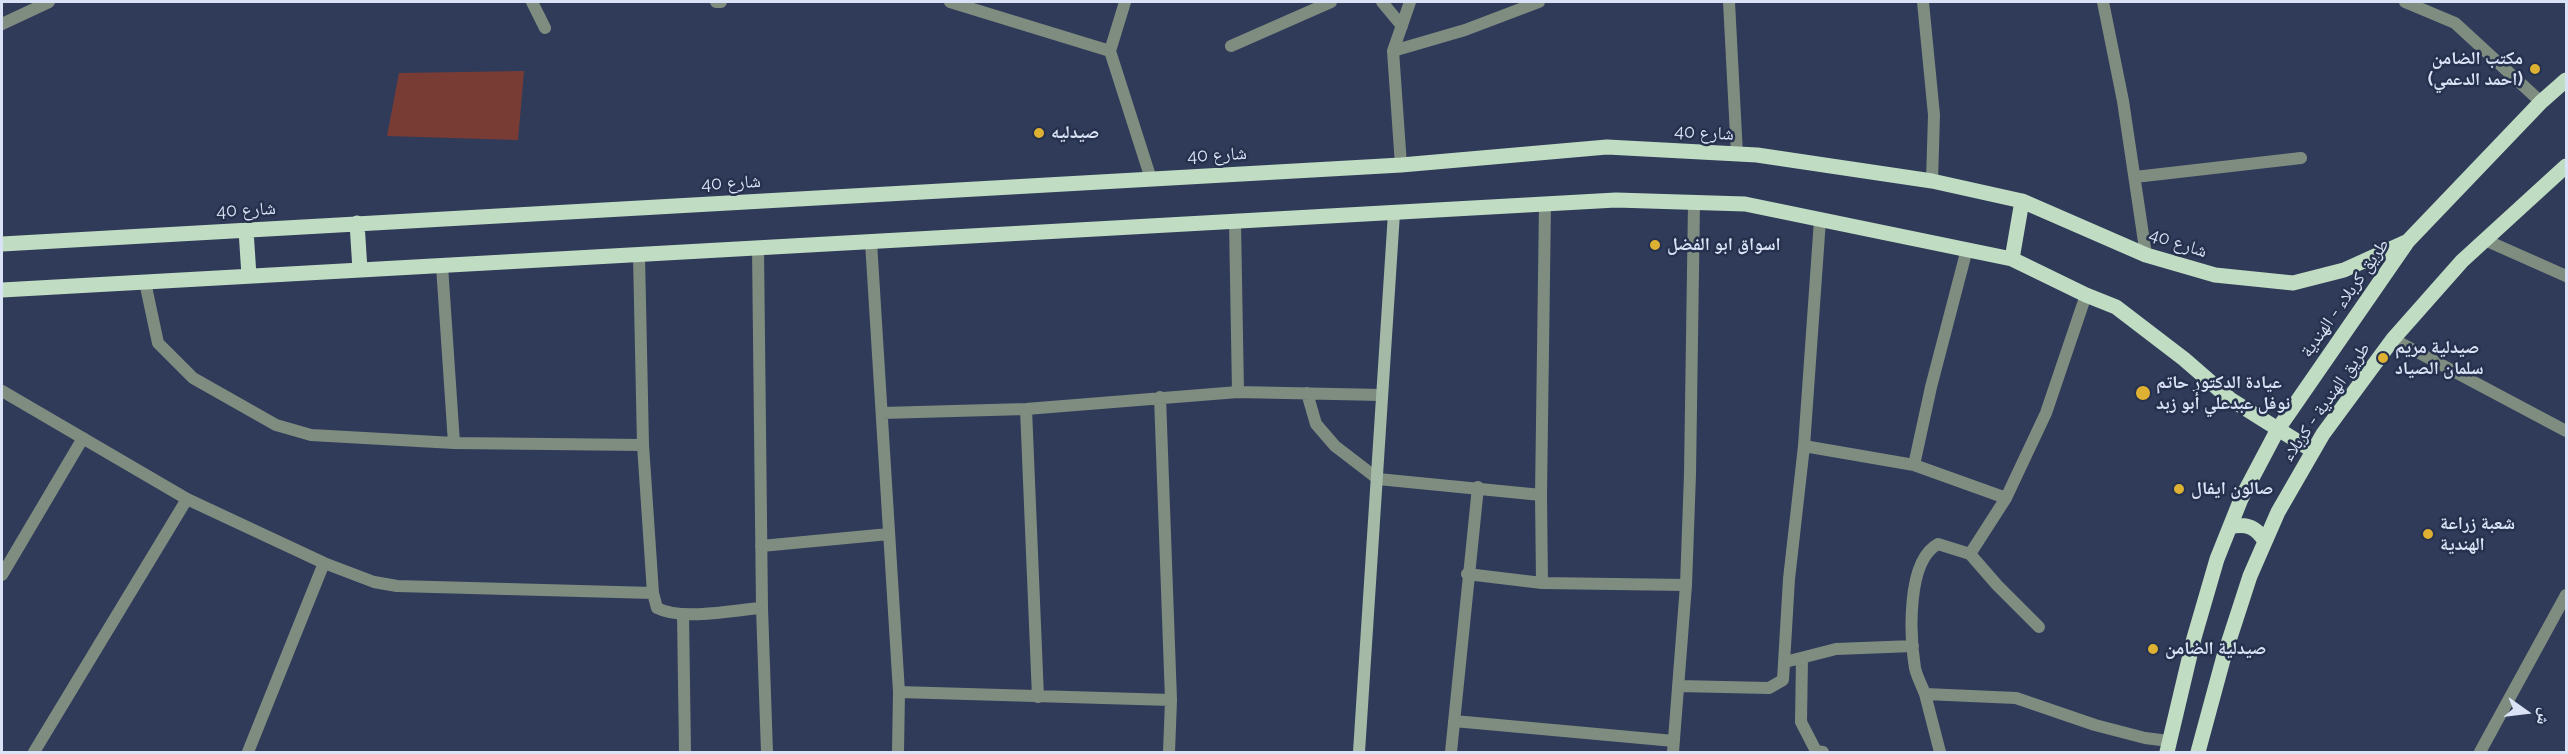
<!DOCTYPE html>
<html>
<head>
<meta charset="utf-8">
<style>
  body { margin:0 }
  #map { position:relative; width:2568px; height:754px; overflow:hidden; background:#303b59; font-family:Raleway,"Noto Naskh Arabic",sans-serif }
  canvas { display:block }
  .frame { position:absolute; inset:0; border:3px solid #dae2f5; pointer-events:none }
  .north { position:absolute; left:2496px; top:682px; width:60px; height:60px; -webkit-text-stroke:4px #26314e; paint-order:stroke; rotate:104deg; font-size:16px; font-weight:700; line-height:24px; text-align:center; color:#dae2f5 }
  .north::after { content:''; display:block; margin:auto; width:21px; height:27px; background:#dae2f5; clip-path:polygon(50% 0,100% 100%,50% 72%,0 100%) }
</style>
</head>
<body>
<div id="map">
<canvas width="2568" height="754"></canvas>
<div class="frame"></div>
<div class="north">ش</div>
</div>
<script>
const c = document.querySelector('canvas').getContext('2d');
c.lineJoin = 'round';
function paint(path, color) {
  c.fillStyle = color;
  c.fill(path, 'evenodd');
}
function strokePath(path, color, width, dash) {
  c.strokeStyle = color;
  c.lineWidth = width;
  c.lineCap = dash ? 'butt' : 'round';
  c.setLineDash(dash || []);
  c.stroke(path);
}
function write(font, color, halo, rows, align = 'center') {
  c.font = font + ' Raleway,"Noto Naskh Arabic",sans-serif';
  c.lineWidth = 5;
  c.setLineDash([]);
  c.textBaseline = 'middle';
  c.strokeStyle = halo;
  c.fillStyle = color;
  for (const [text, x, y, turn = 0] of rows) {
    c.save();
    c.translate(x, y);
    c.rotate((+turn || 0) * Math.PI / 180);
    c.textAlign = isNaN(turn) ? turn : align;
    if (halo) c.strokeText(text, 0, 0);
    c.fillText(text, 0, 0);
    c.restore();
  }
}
paint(new Path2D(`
  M524 71 518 140 387 136 399 73Z`), '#793c35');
strokePath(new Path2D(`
  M532 2 545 28
  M716 2H721
  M950 2 1110 51
  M1125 2 1110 51 1151 179
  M1382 2 1402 26
  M1729 2 1737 154
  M1923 2 1934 115 1932 181
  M2103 2 2123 101 2146 255
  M2405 2 2455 23 2541 102
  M2 24 49 2
  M1231 46 1331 2
  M1393 51 1465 30 1539 2
  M1401 165 1393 51 1410 2
  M2135 177 2301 158
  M1235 222 1238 392
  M2485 240 2566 276
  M871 242 899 692 898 752
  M758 248 762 608 767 752
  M639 255 643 445 653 593 657 608C682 621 733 610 762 608
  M442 266 454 443
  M145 282 158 343 193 378 276 425 311 435 454 443 643 445
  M2393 339 2566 431
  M2 391 187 499 324 563 374 582 397 586 653 593
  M1307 393 1316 424 1335 446 1378 479 1541 495
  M1160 397 1171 700 1169 752
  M1026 409 1038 697
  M882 413 1026 409 1238 392 1382 395
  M1804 446 1914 465 2006 498
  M1914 465 1931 387 1967 249
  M761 546 889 534
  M1970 554 2006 498 2046 413 2086 295
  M1467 574 1542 583 1686 585
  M2 575 83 438
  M1542 583 1541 495 1545 204
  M683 614 685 752
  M2039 627 1997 585 1970 554 1938 544C1906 561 1910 637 1915 668 1917 677 1922 686 1925 694L2016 698 2095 725 2145 738 2169 741
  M1802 658 1801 722 1816 751 1823 752
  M1785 662 1836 649 1913 646
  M1678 686 1769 688 1783 680 1789 579 1804 446 1820 220
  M899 692 1171 700
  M1925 694 1940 752
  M1454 721 1674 741
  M34 752 187 499
  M248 752 324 563
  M1451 752 1478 487
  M1673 752 1686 585 1690 474 1694 203
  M2480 752 2566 595`), '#7f8d80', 12);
strokePath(new Path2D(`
  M1359 752 1394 213`), '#a4baa6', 12);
strokePath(new Path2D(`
  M357 223 360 270
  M246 230 249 276
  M2 244 1401 165 1607 147 1757 155 1932 181 2022 201 2146 255 2215 275 2293 283 2344 270 2408 241
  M2012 259 2022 201
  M2 290 1616 200 1745 204 2012 259 2086 295 2116 307 2184 359 2230 399 2313 451
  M2230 527C2246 523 2257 527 2265 542
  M2167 752 2194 638 2217 559 2241 499 2278 429 2408 241 2541 102 2566 80
  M2198 752 2224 656 2250 576 2278 512 2323 434 2393 339 2462 261 2566 166`), '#c0dcc2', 15);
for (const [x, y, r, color] of [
  [2535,69,6,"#deb133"],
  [1039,133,6,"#deb133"],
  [1655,245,6,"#deb133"],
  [2383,358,6,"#deb133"],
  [2143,393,8,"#deb133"],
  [2179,489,6,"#deb133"],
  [2428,534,6,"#deb133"],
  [2153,649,6,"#deb133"]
]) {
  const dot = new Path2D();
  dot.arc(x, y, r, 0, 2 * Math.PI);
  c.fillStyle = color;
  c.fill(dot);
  strokePath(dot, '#26314e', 2);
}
write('bold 18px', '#dae2f5', '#26314e', [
  ["مكتب الضامن",2523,59,"right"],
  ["(احمد الدعمي)",2523,80,"right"],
  ["صيدليه",1051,133],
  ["اسواق ابو الفضل",1667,245],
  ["صيدلية مريم",2395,348],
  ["سلمان الصياد",2395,369],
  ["عيادة الدكتور حاتم",2156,383],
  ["نوفل عبدعلي أبو زبد",2156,404],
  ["صالون ايفال",2191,489],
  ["شعبة زراعة",2440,524],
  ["الهندية",2440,545],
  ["صيدلية الضامن",2165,649]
], 'left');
write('18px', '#dae2f5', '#26314e', [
  ["شارع 40",1704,133,3],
  ["شارع 40",1217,155,-3],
  ["شارع 40",731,183,-3],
  ["شارع 40",246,210,-3],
  ["شارع 40",2178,243,18],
  ["طريق كربلاء - الهندية",2345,298,-55],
  ["طريق الهندية - كربلاء",2326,402,-55]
]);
</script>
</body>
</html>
